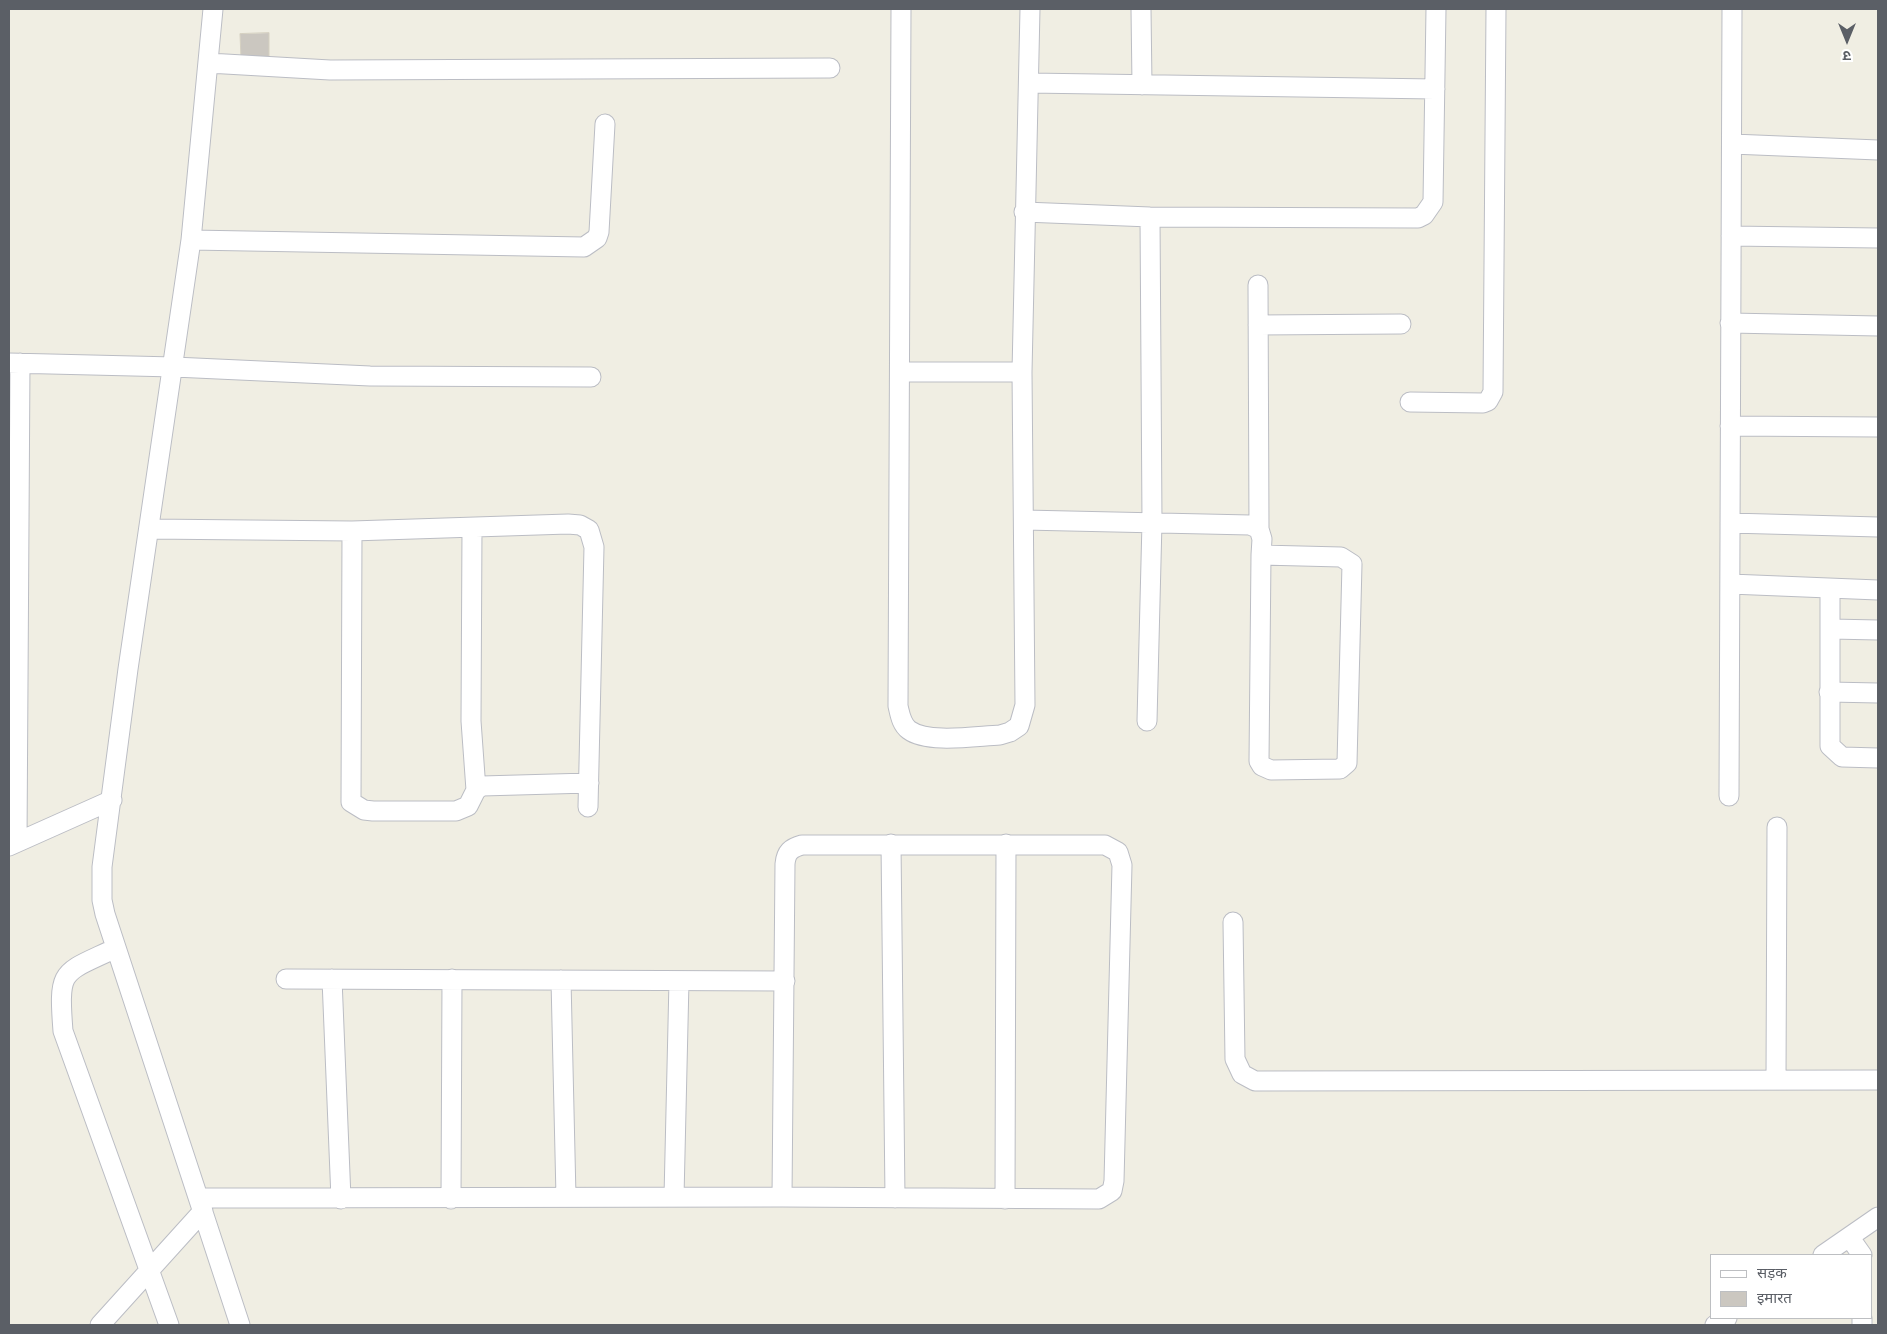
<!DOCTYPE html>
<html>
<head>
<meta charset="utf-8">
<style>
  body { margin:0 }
  #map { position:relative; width:1887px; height:1334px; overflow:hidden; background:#f0eee3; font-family:Rubik,"Noto Sans Devanagari",sans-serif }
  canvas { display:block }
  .frame { position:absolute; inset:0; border:10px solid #5b5f66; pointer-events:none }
  .legend { position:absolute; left:1710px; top:1254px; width:162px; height:65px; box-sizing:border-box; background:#fff; border:1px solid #bdbfc2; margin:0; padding:6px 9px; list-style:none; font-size:15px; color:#5b5f66 }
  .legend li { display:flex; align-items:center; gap:10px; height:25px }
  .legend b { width:25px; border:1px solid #bdbfc2 }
  .north { position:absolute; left:1822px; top:15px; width:50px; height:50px; -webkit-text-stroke:4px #fff; paint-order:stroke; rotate:180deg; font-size:14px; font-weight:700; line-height:20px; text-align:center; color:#5b5f66 }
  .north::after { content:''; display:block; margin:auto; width:18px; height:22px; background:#5b5f66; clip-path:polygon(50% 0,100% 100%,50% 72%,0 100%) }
</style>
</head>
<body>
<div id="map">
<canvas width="1887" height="1334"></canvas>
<div class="frame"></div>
<ul class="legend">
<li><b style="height:6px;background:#fff"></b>सड़क</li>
<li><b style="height:14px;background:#cbc7c0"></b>इमारत</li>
</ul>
<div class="north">उ</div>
</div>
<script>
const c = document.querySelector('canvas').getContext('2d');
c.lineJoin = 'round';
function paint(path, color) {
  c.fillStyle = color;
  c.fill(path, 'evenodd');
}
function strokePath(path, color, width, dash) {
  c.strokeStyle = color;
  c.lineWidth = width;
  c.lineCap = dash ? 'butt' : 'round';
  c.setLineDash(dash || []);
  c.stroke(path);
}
const building = new Path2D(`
  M269 33V57L241 58 240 34Z`);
paint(building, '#cbc7c0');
strokePath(building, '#d5d0c1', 1);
const minor = new Path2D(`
  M213 9 191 240 128 669 102 867V900L105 914 240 1325
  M901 9 898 706C900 714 901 724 909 730 928 744 976 736 1000 735L1010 732 1019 726 1025 705 1022 372 1030 9
  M1141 9 1142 85
  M208 63 330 70 830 68
  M1029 83 1435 89
  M1732 144 1878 150
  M1024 212 1150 217 1418 218 1424 215 1433 202 1436 9
  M1731 236 1878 238
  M191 240 584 247 597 238 599 232 605 124
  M1258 285 1259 529
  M1730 323 1878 326
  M1258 325 1401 324
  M9 363 174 367 370 376 591 377
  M900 372H1022
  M1410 402 1483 403 1488 401 1493 392 1496 9
  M1730 426 1878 427
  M1024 520 1250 525 1259 529 1262 539 1261 555 1259 761 1262 766 1271 770 1340 769 1347 763 1352 564 1341 557 1261 555
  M1730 523 1878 527
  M472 528 471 721 476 790
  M149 529 352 531 568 524 580 525 589 530 594 547 588 807
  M352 531 351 802 364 810 373 811H456L468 806 476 790 482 786 589 783
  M1730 584 1878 590
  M1830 589V746L1842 757 1878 758
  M1831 629 1878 630
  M1829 692 1878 693
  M1147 721 1152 522 1150 217
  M1729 796 1732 9
  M17 842 20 363
  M891 844 895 1198
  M9 846 112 800
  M1233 922 1235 1059 1242 1074 1255 1081 1878 1080
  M116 948C62 974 58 967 63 1031L169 1325
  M286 979 785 981
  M332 979 341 1199
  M561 980 566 1197
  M1776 1080 1777 827
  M674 1197 679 981
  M199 1198 782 1197 1099 1199 1112 1191 1114 1181 1122 865 1118 852 1105 845H802C791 848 786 852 785 864L782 1197
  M451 1199 452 979
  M1005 1199 1006 844
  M1850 1238 1862 1255
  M1823 1255 1878 1217
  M100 1325 203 1211
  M1715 1325 1727 1318
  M1862 1325V1318`);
strokePath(minor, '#bbbdc4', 21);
strokePath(minor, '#fff', 19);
</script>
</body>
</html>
